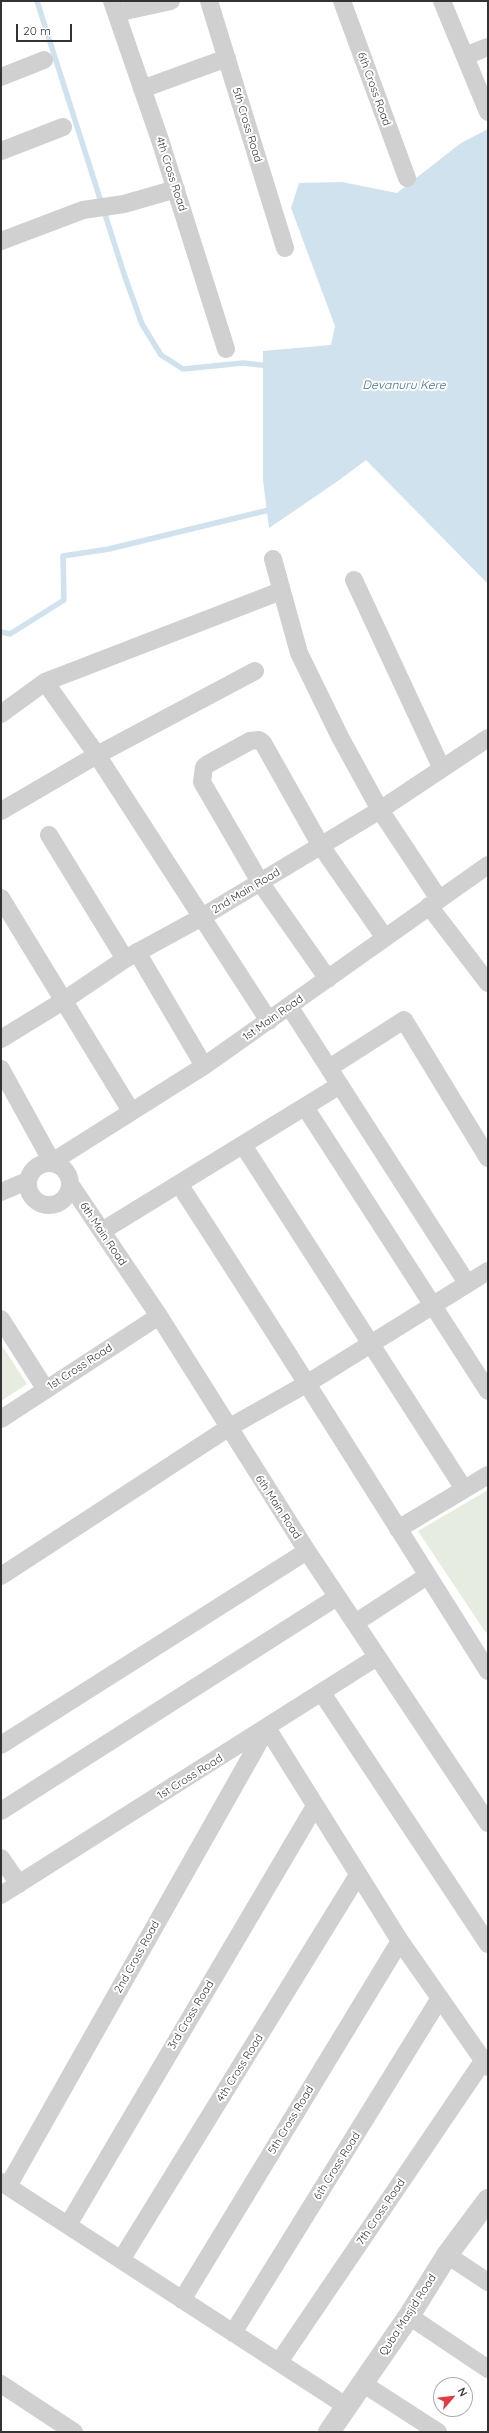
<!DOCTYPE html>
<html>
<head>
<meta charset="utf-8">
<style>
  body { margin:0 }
  #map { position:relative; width:489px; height:2433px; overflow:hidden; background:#fff; font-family:Quicksand,sans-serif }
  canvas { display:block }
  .frame { position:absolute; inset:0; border:2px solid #333; pointer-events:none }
  .north { position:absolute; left:433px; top:2377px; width:40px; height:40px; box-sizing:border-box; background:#fff; border:1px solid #adadad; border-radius:50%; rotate:62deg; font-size:11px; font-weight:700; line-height:16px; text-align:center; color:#333 }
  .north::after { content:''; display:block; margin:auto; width:14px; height:18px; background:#e63946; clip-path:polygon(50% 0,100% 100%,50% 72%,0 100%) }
  .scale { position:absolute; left:16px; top:24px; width:56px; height:18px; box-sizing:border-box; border:2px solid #333; border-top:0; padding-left:5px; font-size:12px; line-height:14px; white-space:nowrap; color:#333; -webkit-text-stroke:3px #fff; paint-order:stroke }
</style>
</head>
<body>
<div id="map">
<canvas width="489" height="2433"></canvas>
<div class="frame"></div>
<div class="north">N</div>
<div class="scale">20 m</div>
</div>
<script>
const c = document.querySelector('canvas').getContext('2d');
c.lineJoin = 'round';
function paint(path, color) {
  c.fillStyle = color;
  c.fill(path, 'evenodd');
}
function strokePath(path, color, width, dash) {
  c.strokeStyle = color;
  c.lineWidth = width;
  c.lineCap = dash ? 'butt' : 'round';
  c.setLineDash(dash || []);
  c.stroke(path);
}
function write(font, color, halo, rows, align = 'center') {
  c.font = font + ' Quicksand,sans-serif';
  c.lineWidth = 4;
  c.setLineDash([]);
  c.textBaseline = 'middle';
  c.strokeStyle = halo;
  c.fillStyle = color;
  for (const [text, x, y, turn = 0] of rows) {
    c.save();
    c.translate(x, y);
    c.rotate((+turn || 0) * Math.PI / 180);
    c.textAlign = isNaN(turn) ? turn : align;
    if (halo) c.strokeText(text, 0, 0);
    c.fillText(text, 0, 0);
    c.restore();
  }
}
paint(new Path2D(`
  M1 1344 27 1384 1 1401Z
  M488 1490V1631L486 1633 418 1531Z`), '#e6ecdf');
paint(new Path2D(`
  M488 129V584L366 460 338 481 269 528 263 480V351L331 345 335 326 291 208 299 183 342 182 397 193 461 143Z`), '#cfe2ee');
strokePath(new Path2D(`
  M37 1 125 277 142 324 161 355 183 369 243 363 270 366
  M1 632 10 634 64 600 63 556 109 549 273 509`), '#cfe2ee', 5.5);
strokePath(new Path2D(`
  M112 1 160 140 226 349
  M209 1 285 248
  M342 1 407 178
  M442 1 488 112
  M116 13 171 1
  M465 56 488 47
  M1 77 44 60
  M142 89 227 58
  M1 151 63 127
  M1 241 83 210 124 204 176 189
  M273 559 299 653 340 737 380 810 439 899
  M354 580 442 769
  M45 682 97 755 269 1021
  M1 714 45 682 281 591
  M1 811 97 755 255 671
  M49 835 125 959
  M1 898 131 1111
  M429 906 488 983
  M137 952 204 1066
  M328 979 260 882 202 782 204 767 208 764 250 741 259 740 263 743 321 846 385 938
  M289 1006 467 1283
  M1 1039 63 1001 125 959 202 917 380 810 488 738
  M329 1068 404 1020 488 1158
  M1 1069 52 1162 204 1066 488 865
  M305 1107 488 1391
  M243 1145 464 1489
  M28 1184a21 21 0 1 1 42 0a21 21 0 1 1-42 0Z
  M179 1184C284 1345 385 1508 488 1671
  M72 1187 159 1316 307 1551 488 1823
  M1 1192 27 1181
  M102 1231 340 1085
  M1 1319 46 1390
  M1 1419 159 1316
  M398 1529 488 1475
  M1 1576 228 1428 308 1383 488 1271
  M355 1623 427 1576
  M322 1693 488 1944
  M1 1745 307 1551
  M1 1811 337 1597
  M1 1858 19 1884
  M1 1895 377 1657
  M1 2182 346 2406
  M8 2186 267 1728 400 1941 488 2067
  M68 2225 315 1806
  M447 2255 488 2282
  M121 2260 358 1875
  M182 2300 400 1941
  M409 2316 488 2369
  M233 2333 440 1998
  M279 2362 483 2061
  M362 2383 438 2432
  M1 2384 74 2432`), '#d0d0d0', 18);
strokePath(new Path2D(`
  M329 2432 409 2316 447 2255 488 2200`), '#d0d0d0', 22);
write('11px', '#333', '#fff', [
  ["6th Cross Road",374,89,70],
  ["5th Cross Road",247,125,73],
  ["4th Cross Road",171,174,72],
  ["2nd Main Road",246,891,-31],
  ["1st Main Road",273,1018,-35],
  ["6th Main Road",103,1234,56],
  ["1st Cross Road",80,1367,-33],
  ["6th Main Road",278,1507,57],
  ["1st Cross Road",190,1777,-32],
  ["2nd Cross Road",137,1957,-61],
  ["3rd Cross Road",191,2015,-59],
  ["4th Cross Road",240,2068,-58],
  ["5th Cross Road",291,2120,-59],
  ["6th Cross Road",337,2166,-58],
  ["7th Cross Road",381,2212,-56],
  ["Quba Masjid Road",408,2315,-57]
]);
write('italic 12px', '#3f7597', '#fff', [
  ["Devanuru Kere",404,385]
]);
</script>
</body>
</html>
